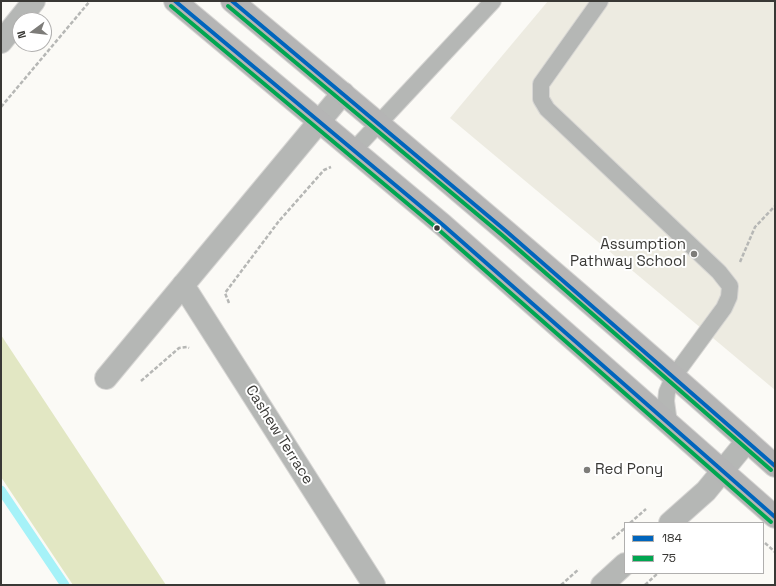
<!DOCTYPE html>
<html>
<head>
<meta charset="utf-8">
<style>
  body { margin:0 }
  #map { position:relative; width:776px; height:586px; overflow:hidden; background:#fbfaf6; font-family:"Space Grotesk",sans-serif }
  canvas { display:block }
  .frame { position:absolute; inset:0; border:2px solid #393835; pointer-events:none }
  .legend { position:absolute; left:624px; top:522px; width:140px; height:52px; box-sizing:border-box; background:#fff; border:1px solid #b0afae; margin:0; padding:5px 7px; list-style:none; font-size:12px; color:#393835 }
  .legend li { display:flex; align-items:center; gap:8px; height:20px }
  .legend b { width:20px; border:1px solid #b0afae }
  .north { position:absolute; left:12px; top:12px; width:40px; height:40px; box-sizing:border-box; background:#fff; border:1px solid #b0afae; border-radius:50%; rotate:255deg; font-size:11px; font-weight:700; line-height:16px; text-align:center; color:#393835 }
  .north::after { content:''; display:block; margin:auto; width:14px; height:18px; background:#7d7c79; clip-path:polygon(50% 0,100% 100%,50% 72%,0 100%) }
</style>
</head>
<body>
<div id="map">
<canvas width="776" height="586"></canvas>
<div class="frame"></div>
<ul class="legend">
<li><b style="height:5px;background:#0065bd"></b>184</li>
<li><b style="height:5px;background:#00a651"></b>75</li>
</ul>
<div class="north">N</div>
</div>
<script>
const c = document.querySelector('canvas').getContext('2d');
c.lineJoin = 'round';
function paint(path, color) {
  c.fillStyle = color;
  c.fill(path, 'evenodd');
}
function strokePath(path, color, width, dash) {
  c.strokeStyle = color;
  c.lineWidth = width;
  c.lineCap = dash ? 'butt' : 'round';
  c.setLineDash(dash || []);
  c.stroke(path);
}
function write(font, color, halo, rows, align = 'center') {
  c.font = font + ' "Space Grotesk",sans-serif';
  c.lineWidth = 4;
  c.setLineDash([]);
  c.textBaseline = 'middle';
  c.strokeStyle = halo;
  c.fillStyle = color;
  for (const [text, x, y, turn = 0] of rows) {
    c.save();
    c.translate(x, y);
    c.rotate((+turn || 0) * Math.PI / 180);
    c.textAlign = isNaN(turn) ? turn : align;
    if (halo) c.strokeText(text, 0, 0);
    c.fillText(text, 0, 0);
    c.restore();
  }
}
paint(new Path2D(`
  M548 1H775V390L450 118Z`), '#edebe1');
paint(new Path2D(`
  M1 335 166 585H73L1 477Z`), '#e2e7c3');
strokePath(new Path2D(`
  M1 490 65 585`), '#a6f2f8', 9);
const lane = new Path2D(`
  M600 1 541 84V99L547 109 719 272 730 286 729 297 724 308 674 376 667 392 666 401 669 423
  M353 151 493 1`);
const street = new Path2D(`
  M1 42 34 1
  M183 285 374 585
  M106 378 343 93
  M670 523 706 491 747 441
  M602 585 625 564`);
const secondary = new Path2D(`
  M175 1 443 225 775 517
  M232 1C415 153 598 307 775 466`);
strokePath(lane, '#d7d6d4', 18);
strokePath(street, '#d7d6d4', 24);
strokePath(secondary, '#d7d6d4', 24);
strokePath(new Path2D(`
  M1 107 90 1
  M740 262 755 227 775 206
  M229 303 225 293 279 221 324 170 331 167
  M141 381 179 348 187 347 189 348
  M630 523 646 509
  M612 539 625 528
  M765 543 775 552
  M561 585 579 569
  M645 585 658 573`), '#b6b7b5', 2.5, [4, 2]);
strokePath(lane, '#b5b7b5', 16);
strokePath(street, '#b5b7b5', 22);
strokePath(secondary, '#b5b5b5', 22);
strokePath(new Path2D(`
  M175 1 443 225 775 517
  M232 1 506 231 775 466`), '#0065bd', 4);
strokePath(new Path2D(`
  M171 6 439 230 771 522
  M228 6 502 235 771 470`), '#00a651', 4);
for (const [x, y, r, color] of [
  [437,228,3.5,"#393835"],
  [694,254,4,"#7d7c79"],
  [587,470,4,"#7d7c79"]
]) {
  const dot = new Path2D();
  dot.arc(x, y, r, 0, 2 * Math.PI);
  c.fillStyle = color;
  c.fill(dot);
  strokePath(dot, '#fff', 1.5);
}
write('15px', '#393835', '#fff', [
  ["Assumption",686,245],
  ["Pathway School",686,262],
  ["Red Pony",595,470,"left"]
], 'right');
write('15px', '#393835', '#fff', [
  ["Cashew Terrace",279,435,58]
]);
</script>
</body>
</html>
